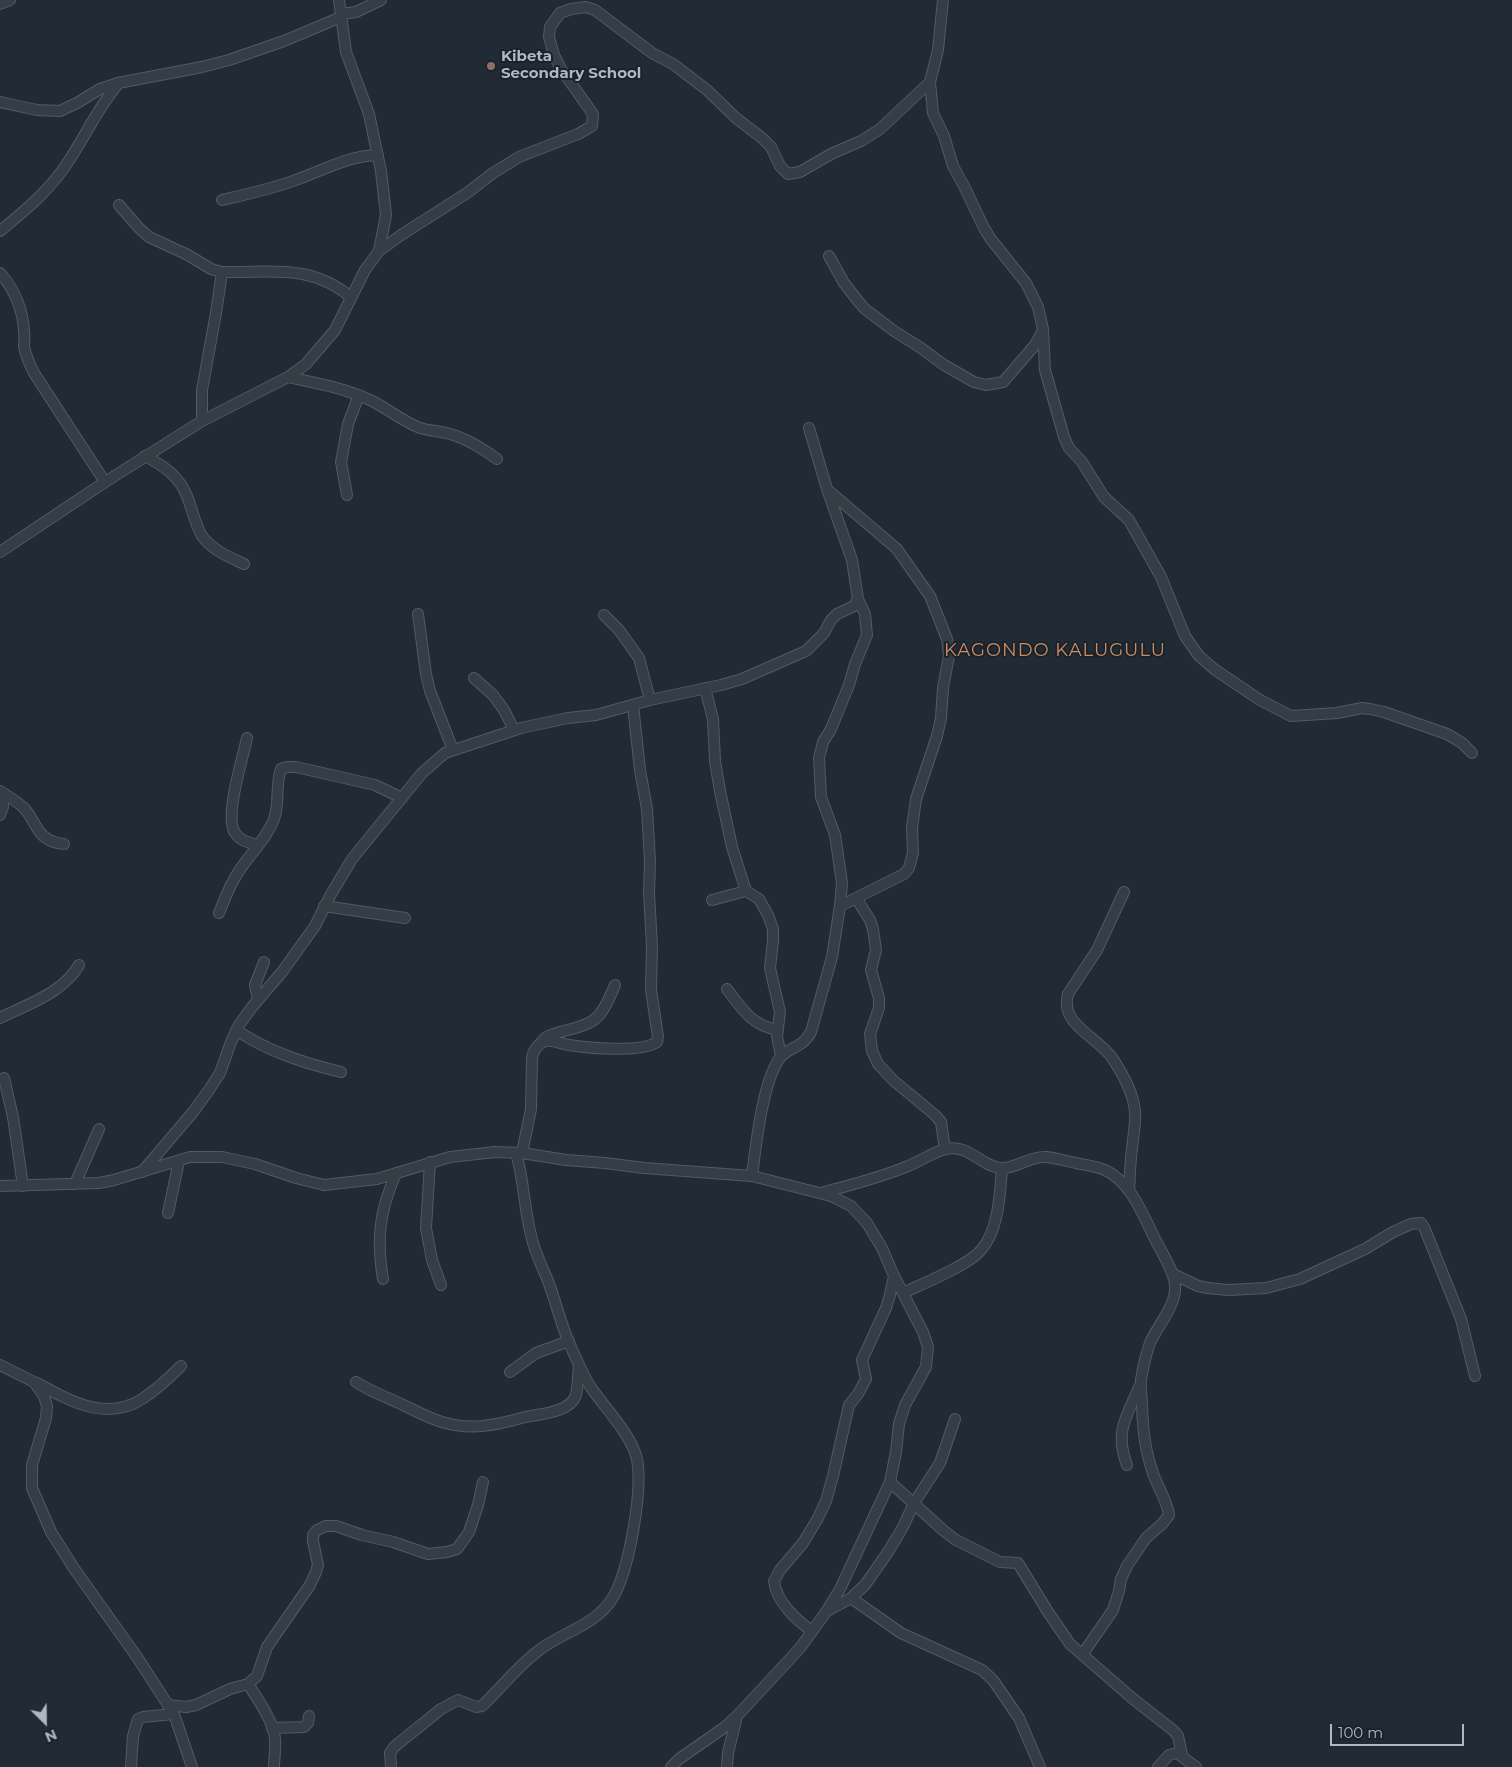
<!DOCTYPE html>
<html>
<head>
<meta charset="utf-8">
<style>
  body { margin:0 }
  #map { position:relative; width:1512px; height:1767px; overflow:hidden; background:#212b36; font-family:Montserrat,sans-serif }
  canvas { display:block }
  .north { position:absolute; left:20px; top:1697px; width:50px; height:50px; -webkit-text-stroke:4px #1a222b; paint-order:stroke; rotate:157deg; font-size:14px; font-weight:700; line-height:20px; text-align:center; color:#afb7c3 }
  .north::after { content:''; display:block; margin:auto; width:18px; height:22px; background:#afb7c3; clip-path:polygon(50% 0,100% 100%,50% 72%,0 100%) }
  .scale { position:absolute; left:1330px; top:1724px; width:134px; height:22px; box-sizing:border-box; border:2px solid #afb7c3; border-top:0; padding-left:6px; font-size:15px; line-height:18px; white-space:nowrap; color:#afb7c3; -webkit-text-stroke:4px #1a222b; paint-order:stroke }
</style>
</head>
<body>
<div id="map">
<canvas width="1512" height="1767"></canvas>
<div class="north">N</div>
<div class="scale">100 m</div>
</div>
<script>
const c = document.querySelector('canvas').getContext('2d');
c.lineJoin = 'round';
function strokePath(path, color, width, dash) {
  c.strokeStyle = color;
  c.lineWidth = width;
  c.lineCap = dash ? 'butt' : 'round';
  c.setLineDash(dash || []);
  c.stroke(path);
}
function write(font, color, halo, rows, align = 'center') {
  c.font = font + ' Montserrat,sans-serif';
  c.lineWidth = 4;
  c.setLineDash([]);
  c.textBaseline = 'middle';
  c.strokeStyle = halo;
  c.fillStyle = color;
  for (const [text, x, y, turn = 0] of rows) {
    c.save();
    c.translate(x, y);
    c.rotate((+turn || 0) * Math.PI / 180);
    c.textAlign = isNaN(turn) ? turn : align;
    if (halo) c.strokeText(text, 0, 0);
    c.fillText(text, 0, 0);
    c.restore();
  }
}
const minor = new Path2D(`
  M339 0 346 52 369 114 381 171 386 215 379 251
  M943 0 938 50 930 82 933 113 944 136 953 166 965 188 983 226 990 238 1026 283 1038 307 1043 329 1045 370 1064 437 1069 448 1082 462 1104 497 1129 520 1161 577 1185 636 1199 656 1214 669 1260 700 1291 716 1337 713 1362 708 1370 709 1384 712 1447 734 1462 743 1472 753
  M0 4 10 0
  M341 14 356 12 381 0
  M0 102 37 110 60 111 77 103 100 89 118 83 202 67 229 60 284 41 341 17
  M222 200C248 194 276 188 301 178 328 168 348 156 378 155
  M119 205 139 228 149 237 188 255 211 269 222 272C271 273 309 263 351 297
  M0 231C22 213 44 195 61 172 82 144 95 111 118 84
  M829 256 844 283 858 301 865 309 894 331 921 348 944 365 974 382 986 385 1003 382 1035 345 1043 330
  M0 273C14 288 23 310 24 331 25 336 24 342 24 347 26 356 30 365 34 373L105 482
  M288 377C316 383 344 388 370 400 387 408 402 421 420 428 430 431 440 431 450 434 468 439 482 448 497 459
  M202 421V390L216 313 222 272
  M145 456C164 466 179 476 187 496 192 509 195 524 202 536 212 550 229 557 244 564
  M829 491 897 549 930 596 947 639 949 656 943 688 941 718 937 736 916 799 912 828 913 853 909 868 904 874 840 906
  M347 495 341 462 348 424 359 395
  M0 552 105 482 202 421 288 377 306 364 335 330 365 270 379 251 401 235 467 193 493 173 519 157 578 134 592 126 593 114 561 69 554 55 549 37 550 27 560 13 571 9 586 7 595 10 652 53 673 64 707 90 736 118 762 138 771 147 780 166 788 174 800 172 831 154 861 141 880 129 930 82
  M418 614 426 674 430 691 453 750
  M604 615 619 630 639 658 650 700
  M474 678 493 695 504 710 514 730
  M705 688 713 719 715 761 720 791 732 847 746 891
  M247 738C243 758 224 816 235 833 240 841 250 843 258 845
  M0 791C8 796 16 801 23 807 38 822 35 841 64 844
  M0 815 3 807 2 793
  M1124 892 1097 950 1068 994C1059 1025 1099 1037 1113 1059 1123 1075 1133 1092 1135 1111 1136 1123 1133 1137 1132 1149 1130 1163 1130 1177 1129 1191
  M856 898 870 920 873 929 876 950 871 970 879 998V1008L870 1034 872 1051 878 1064 894 1081 935 1115 941 1122 945 1149
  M712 900 746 891 759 899 768 915 773 929V941L770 968 780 1012 777 1036 781 1056
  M324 906 405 918
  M219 913C225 898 230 884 239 871 250 854 267 838 274 819 280 803 275 785 281 769L287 767H296L375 785 402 798
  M727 989C742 1009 752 1026 778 1030
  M258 1000 255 985 264 962
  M0 1018C28 1004 63 993 79 965
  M236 1030C269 1052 304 1063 341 1072
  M542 1041C550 1030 581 1031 595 1019 605 1011 610 996 615 985
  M4 1078 13 1117 23 1186
  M522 1153 531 1109 532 1058C533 1051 538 1043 546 1041 553 1040 562 1044 569 1045 587 1048 642 1053 657 1042L658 1037 651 990 652 946 649 893 650 861 647 809 640 770 633 705
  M430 1162 426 1228 432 1260 441 1285
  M142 1172 193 1112 209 1090 220 1073 231 1042 239 1025 252 1007 282 972 315 926 330 896 352 859 422 773 445 753 521 728 568 718 596 715 650 700 721 685 742 679 806 651 824 633 831 620 837 614 854 606 858 599 852 560 827 489 809 428
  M752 1176C756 1145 762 1085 779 1059 788 1046 801 1050 811 1032L832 957 840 906 842 883 835 835 821 797 819 758 823 742 831 729 849 685 855 664 867 635 865 614 858 599
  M75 1184 99 1129
  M0 1186 99 1183 114 1180 190 1157H222L255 1164 296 1178 324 1185 377 1179 450 1157 495 1152 522 1153 566 1160 605 1163 644 1168 752 1176 831 1196 851 1206 867 1223 882 1248 894 1276 923 1332 928 1347 926 1367 905 1405 899 1424 896 1452 890 1482 840 1589 826 1612 800 1648 737 1716 725 1727 679 1759 671 1767
  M821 1193C850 1185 880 1178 908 1166 921 1161 933 1152 946 1149 970 1144 981 1167 1002 1168 1017 1168 1030 1156 1046 1157 1056 1158 1066 1161 1076 1163 1085 1165 1096 1166 1105 1170 1131 1182 1143 1215 1155 1239 1162 1253 1173 1269 1175 1284 1177 1306 1158 1324 1150 1343 1146 1354 1143 1367 1141 1380 1140 1388 1142 1397 1142 1406 1143 1432 1145 1451 1154 1476 1159 1489 1167 1501 1169 1515L1162 1524 1146 1538 1127 1566 1121 1579 1119 1591 1113 1610 1082 1655
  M168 1213 179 1161
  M1173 1274 1198 1286 1208 1288 1228 1290 1266 1288 1300 1279 1365 1249 1393 1232 1411 1224 1421 1223 1424 1227 1461 1319 1475 1376
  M383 1279C376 1237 380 1211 396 1173
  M903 1293C922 1284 969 1265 981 1250 999 1230 1000 1193 1002 1168
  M0 1365 34 1382 44 1396 47 1406 46 1418 32 1465V1488L51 1532 73 1567 137 1657 168 1705 175 1717 192 1767
  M510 1372 536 1353 569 1341
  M356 1382C371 1392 385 1396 401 1404 414 1410 428 1418 442 1422 471 1431 497 1425 525 1417 539 1414 570 1413 576 1395 578 1386 578 1375 579 1365
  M37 1383C70 1401 106 1422 142 1399 156 1390 169 1378 181 1366
  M1127 1465C1114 1431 1127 1416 1140 1385
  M890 1482 944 1531 956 1540 1000 1562 1018 1563 1048 1612 1070 1644 1132 1698 1174 1731 1178 1736 1182 1755
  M851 1598 901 1633 982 1670 993 1680 1019 1718 1040 1767
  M827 1611 851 1598 865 1585 888 1552 903 1527 914 1503 940 1463 955 1419
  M812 1631C796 1620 776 1601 774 1581L780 1570 803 1543 818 1518 826 1501 833 1476 849 1405 858 1394 866 1379 862 1360 886 1308 890 1295 894 1276
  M248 1684C257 1698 274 1722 275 1739 276 1748 274 1758 274 1767
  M168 1705 186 1707 196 1705 230 1689 248 1684 257 1676 267 1647 310 1585 316 1572 318 1565 313 1541V1535L317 1530 326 1526H336L362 1535 393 1542 428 1554 447 1552 457 1549 469 1532 478 1505 483 1482
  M272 1728 304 1727 308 1723 309 1716
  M131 1767 133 1736 138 1719 143 1717 173 1714
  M391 1767 390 1753 394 1747 441 1709 458 1700 476 1707 482 1706C501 1688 517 1667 538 1651 562 1632 595 1626 612 1599 629 1572 643 1491 637 1459 632 1436 606 1409 592 1389 583 1376 577 1360 570 1345 561 1325 556 1302 548 1281 542 1266 534 1251 531 1235 524 1208 524 1180 516 1153
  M727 1767 728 1753 737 1716
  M1158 1767 1169 1755 1177 1753 1196 1767`);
strokePath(minor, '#525a64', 12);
strokePath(minor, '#353d47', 10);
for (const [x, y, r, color] of [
  [491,66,5,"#8d6e63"]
]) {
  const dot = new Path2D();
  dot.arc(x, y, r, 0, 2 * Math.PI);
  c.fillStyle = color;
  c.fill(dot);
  strokePath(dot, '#1a222b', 2);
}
write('bold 15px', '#afb7c3', '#1a222b', [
  ["Kibeta",501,57],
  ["Secondary School",501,74]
], 'left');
c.letterSpacing = '1px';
write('18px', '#cc8c61', '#1a222b', [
  ["KAGONDO KALUGULU",1055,651]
]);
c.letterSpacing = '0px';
</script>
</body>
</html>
